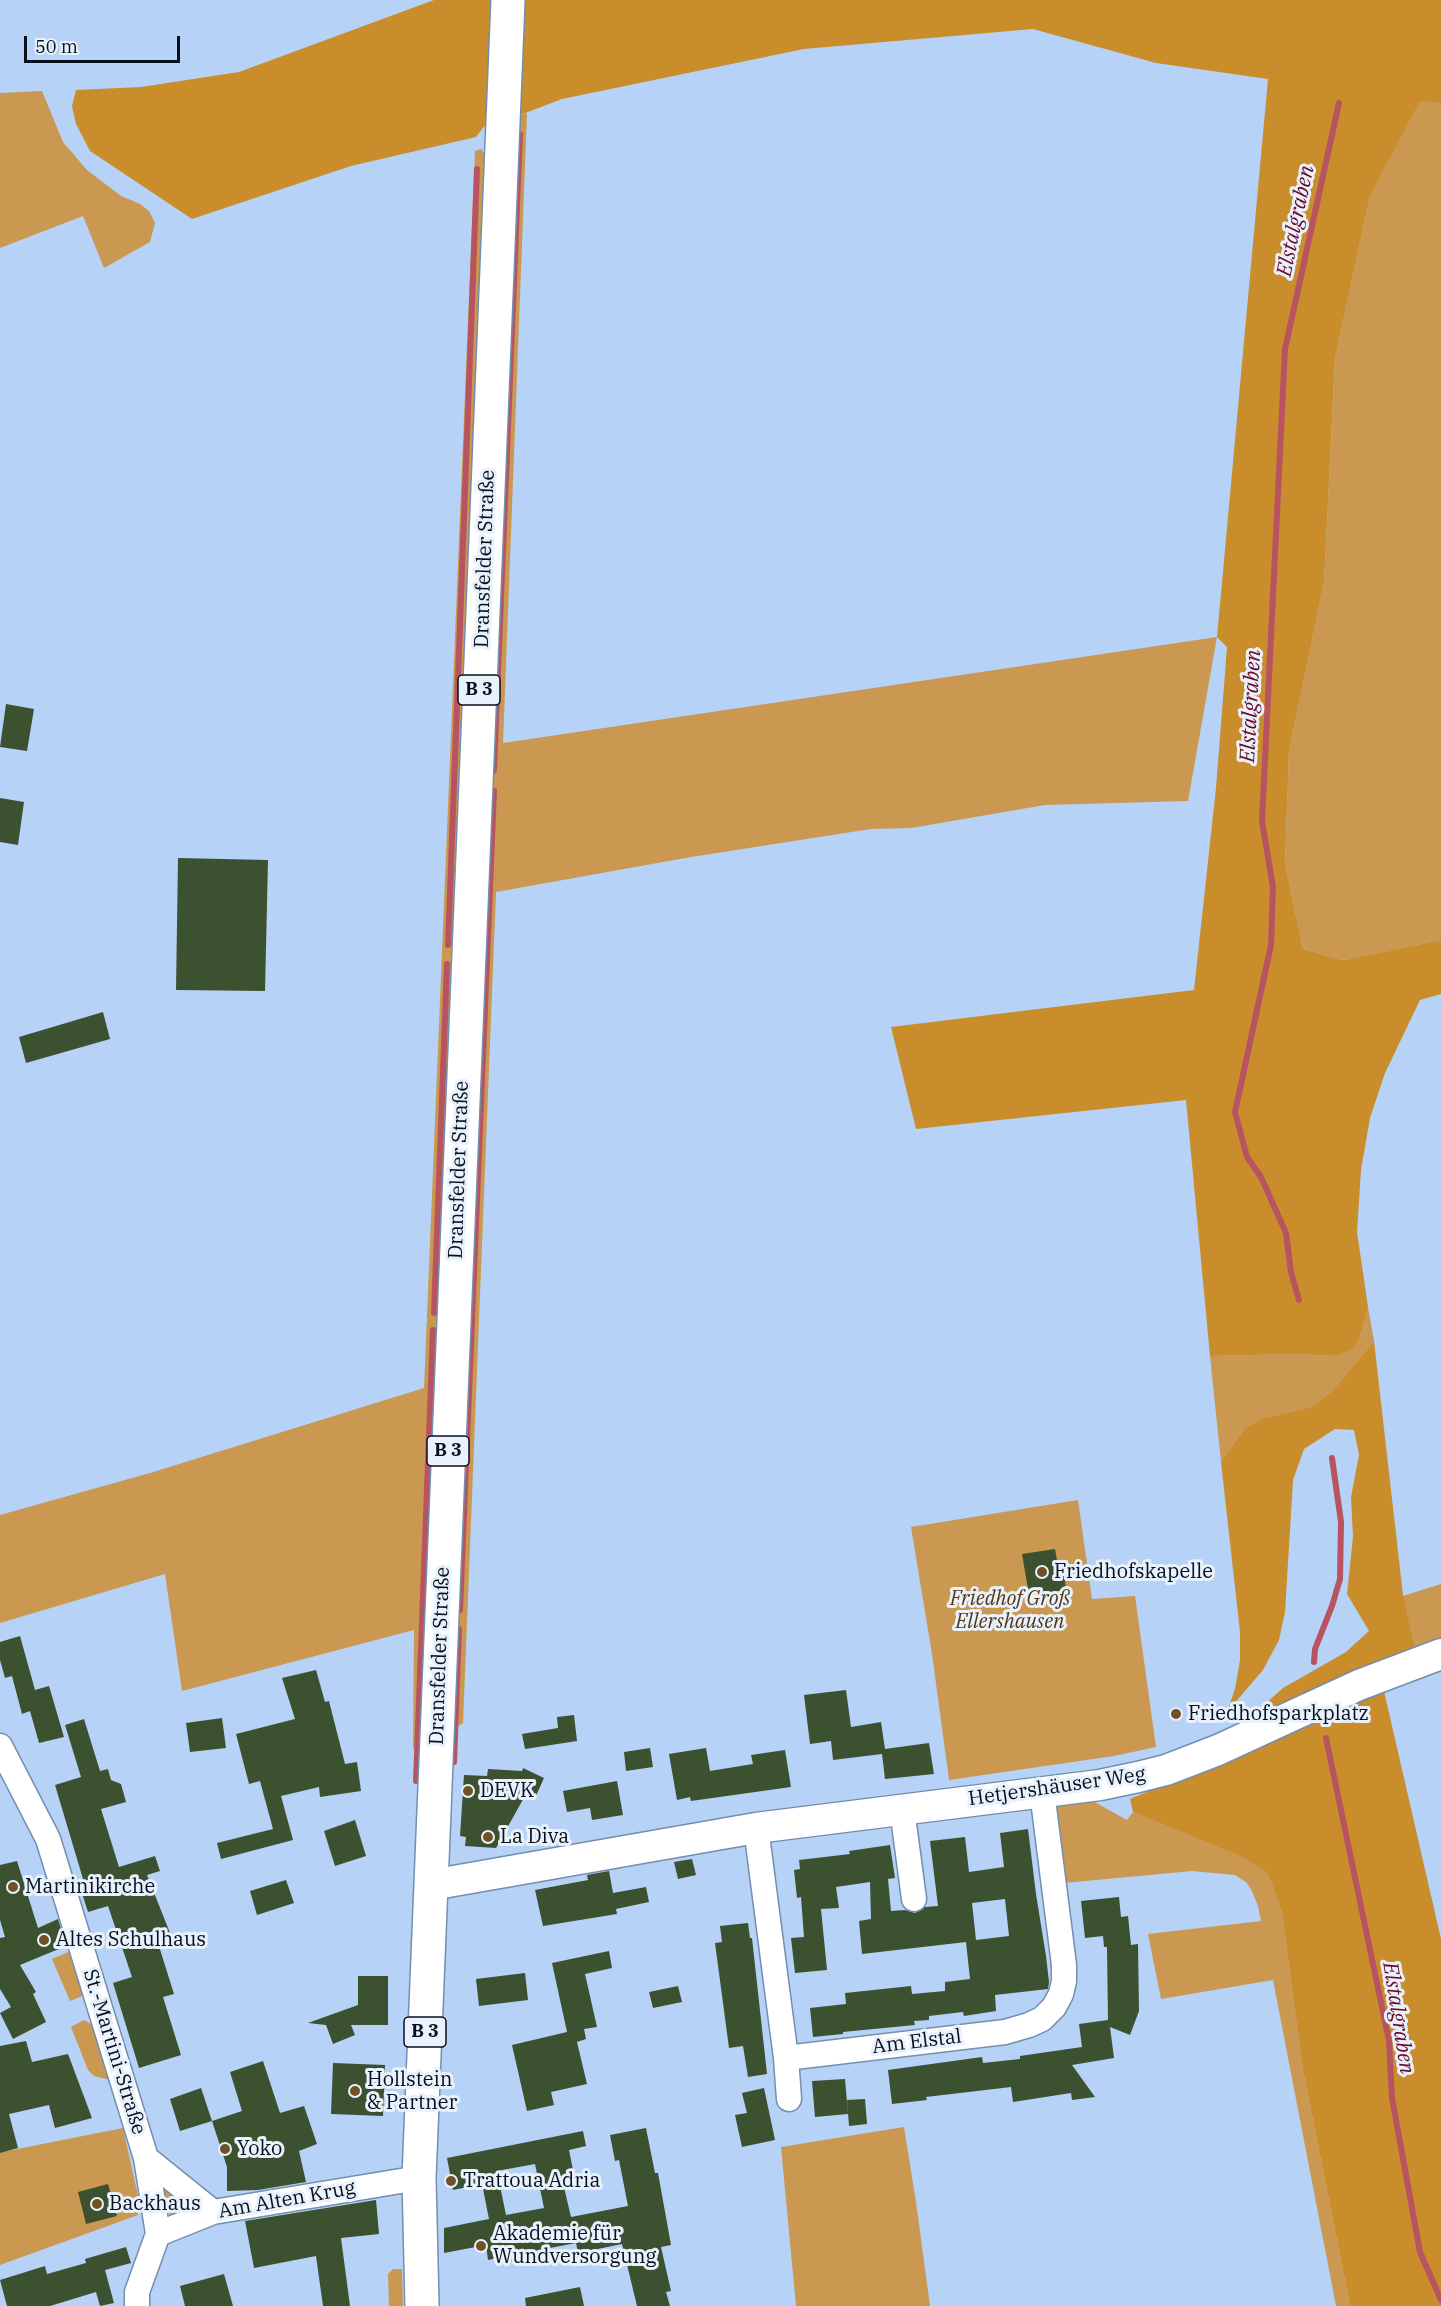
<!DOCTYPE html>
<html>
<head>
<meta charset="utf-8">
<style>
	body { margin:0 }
	#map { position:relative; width:1441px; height:2306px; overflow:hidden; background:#b6d2f6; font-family:"IBM Plex Serif",serif }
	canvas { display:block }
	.scale { position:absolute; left:24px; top:36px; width:156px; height:27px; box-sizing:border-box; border:3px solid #07111d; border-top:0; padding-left:8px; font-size:18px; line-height:21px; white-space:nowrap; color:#07111d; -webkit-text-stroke:4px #e8f1fc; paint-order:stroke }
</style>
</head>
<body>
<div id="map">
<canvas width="1441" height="2306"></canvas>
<div class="scale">50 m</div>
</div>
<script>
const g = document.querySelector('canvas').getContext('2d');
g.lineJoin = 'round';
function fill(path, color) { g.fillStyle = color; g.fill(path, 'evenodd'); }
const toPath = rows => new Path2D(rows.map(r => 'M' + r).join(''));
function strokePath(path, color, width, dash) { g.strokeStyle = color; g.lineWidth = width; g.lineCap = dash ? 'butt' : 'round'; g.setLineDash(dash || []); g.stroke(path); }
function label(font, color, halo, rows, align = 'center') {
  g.font = font + ' "IBM Plex Serif",serif'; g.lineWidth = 6; g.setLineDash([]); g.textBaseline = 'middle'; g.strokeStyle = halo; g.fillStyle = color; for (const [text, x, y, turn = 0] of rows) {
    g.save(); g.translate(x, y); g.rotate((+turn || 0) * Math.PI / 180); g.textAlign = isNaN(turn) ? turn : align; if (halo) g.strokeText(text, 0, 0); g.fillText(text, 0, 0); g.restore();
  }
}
const green = toPath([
	[42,91,63,142,87,170,121,196,140,204,149,211,155,223,150,242,104,268,83,216,0,248,0,93],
	[1420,100,1441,103,1441,940,1343,960,1303,949,1285,863,1289,751,1324,583,1335,359,1370,196],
	[514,106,520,115,527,113,503,743,1217,637,1188,801,1045,805,911,828,871,829,691,857,496,892,463,1723,449,1731],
	[481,149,488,158,424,1744,413,1749,414,1630,182,1691,165,1574,0,1623,0,1515,150,1473,424,1388,475,151],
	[1368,1307,1374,1341,1332,1391,1311,1407,1264,1418,1245,1428,1221,1462,1210,1356,1296,1354,1335,1356,1351,1350,1359,1340],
	[1078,1500,1092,1599,1135,1596,1156,1747,1114,1756,949,1780,932,1654,911,1527],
	[1441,1584,1441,1642,1416,1651,1403,1596],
	[1091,1800,1127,1820,1133,1812,1246,1858,1268,1874,1282,1912,1302,2066,1350,2306,1336,2306,1273,1980,1161,1999,1148,1934,1261,1921,1258,1906,1252,1891,1246,1882,1235,1875,1192,1871,1064,1883,1054,1802],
	[71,1951,85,1995,70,2001,52,1959],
	[84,2020,94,2026,110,2080,94,2076,88,2070,71,2027],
	[904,2127,916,2202,930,2306,796,2306,781,2147],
	[123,2128,138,2196,138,2215,0,2265,0,2144,2,2152],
	[160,2179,189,2208,171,2215,169,2214],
	[393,2269,402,2269,403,2306,389,2306,388,2274]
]);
const forest = toPath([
	[434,0,490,0,493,2,521,0,1441,0,1441,103,1420,101,1370,196,1335,359,1324,583,1289,751,1285,863,1303,949,1343,960,1441,940,1441,994,1420,1000,1385,1073,1370,1118,1361,1170,1357,1232,1368,1307,1359,1340,1352,1350,1335,1356,1296,1354,1210,1356,1186,1100,916,1129,891,1027,1194,990,1216,788,1227,647,1217,637,1268,79,1156,63,1033,29,804,49,562,99,520,115,514,106,489,120,476,137,351,166,192,219,90,151,76,124,72,106,76,90,141,87,239,72],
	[1374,1341,1403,1595,1416,1651,1238,1728,1283,1688,1346,1652,1369,1631,1347,1594,1353,1537,1351,1497,1359,1455,1354,1430,1335,1429,1304,1449,1293,1480,1285,1612,1279,1640,1263,1670,1227,1712,1235,1689,1240,1660,1240,1632,1221,1462,1245,1428,1264,1418,1311,1407,1332,1391],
	[1384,1691,1441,1939,1441,2306,1350,2306,1302,2066,1282,1912,1268,1874,1245,1858,1133,1812,1130,1799]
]);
const stream = toPath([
	[494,770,520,134],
	[448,945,477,169],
	[1299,1300,1291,1272,1286,1233,1261,1177,1247,1157,1235,1112,1271,945,1273,887,1262,821,1285,349,1339,103],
	[434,1313,447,964],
	[460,1610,494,791],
	[1314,1662,1315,1649,1332,1606,1340,1579,1341,1522,1332,1458],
	[1326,1738,1389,2041,1392,2098,1420,2252,1441,2300],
	[454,1762,459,1629],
	[416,1781,433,1330]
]);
const building = toPath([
	[6,704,34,709,27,751,0,747],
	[0,798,24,802,18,845,0,842],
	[178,858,268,860,265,991,176,990],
	[103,1012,110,1039,26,1063,19,1037],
	[1055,1549,1059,1572,1064,1571,1066,1590,1029,1595,1022,1554],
	[20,1636,35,1690,49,1686,64,1737,39,1743,30,1711,22,1714,12,1676,5,1678,0,1660,0,1642],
	[316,1670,325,1702,329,1701,345,1764,357,1762,361,1791,320,1797,319,1787,281,1796,293,1840,221,1859,217,1843,273,1829,260,1781,249,1784,236,1734,295,1719,282,1678],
	[846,1690,851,1727,881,1722,885,1749,929,1743,934,1774,885,1779,882,1754,833,1760,831,1741,810,1744,804,1695],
	[574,1715,577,1741,525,1749,522,1734,558,1728,557,1717],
	[222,1718,226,1748,190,1752,186,1723],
	[84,1719,100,1771,108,1769,111,1780,121,1784,126,1802,101,1809,119,1867,155,1856,160,1871,147,1875,172,1938,158,1943,174,1994,163,1997,181,2055,139,2068,113,1983,132,1977,108,1906,88,1912,78,1881,83,1879,55,1785,81,1777,65,1725],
	[650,1748,653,1767,626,1771,624,1752],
	[706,1748,710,1771,753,1764,751,1755,785,1750,791,1787,691,1801,690,1797,677,1800,669,1754],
	[523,1768,544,1778,535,1798,526,1794,496,1848,465,1846,466,1837,460,1836,464,1775,487,1776,488,1769,522,1771],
	[617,1781,623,1815,592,1820,590,1808,567,1812,563,1791],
	[355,1820,366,1856,335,1866,324,1831],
	[1028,1829,1036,1894,1046,1956,1049,1982,1048,1989,995,1995,996,2011,964,2016,963,2012,929,2016,929,2020,914,2021,915,2025,843,2032,843,2034,813,2037,810,2008,846,2004,845,1993,911,1986,912,1994,945,1991,945,1982,970,1979,966,1942,862,1954,859,1921,871,1919,870,1882,836,1887,839,1908,821,1909,827,1970,795,1973,791,1938,804,1937,801,1897,797,1898,794,1870,800,1869,799,1860,850,1854,849,1851,890,1845,895,1878,888,1879,891,1911,905,1910,915,1913,925,1907,938,1906,930,1841,965,1837,969,1872,1004,1867,1000,1833],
	[1005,1899,1009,1936,976,1940,972,1903],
	[692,1859,696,1875,678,1879,674,1862],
	[17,1861,38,1928,58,1919,66,1946,20,1965,36,1992,33,1994,46,2022,13,2039,0,2013,11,2007,0,1989,0,1938,5,1937,0,1920,0,1865],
	[609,1871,613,1893,646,1887,649,1902,616,1909,617,1914,543,1926,535,1890,588,1880,587,1875],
	[286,1880,294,1903,257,1915,250,1891],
	[1119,1897,1121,1917,1128,1916,1131,1945,1138,1944,1139,2011,1130,2035,1110,2027,1114,2058,1072,2065,1095,2097,1072,2100,1071,2093,1013,2102,1011,2087,926,2097,927,2100,892,2104,888,2070,982,2057,983,2063,1020,2059,1020,2056,1082,2047,1079,2024,1108,2020,1107,1947,1104,1947,1103,1936,1085,1938,1081,1901],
	[748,1923,750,1938,752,1938,767,2074,748,2077,743,2046,729,2048,715,1943,722,1942,720,1926],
	[609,1951,612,1968,585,1974,597,2027,584,2029,586,2039,577,2042,587,2084,551,2092,554,2105,527,2111,512,2045,567,2032,552,1963],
	[525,1973,528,2000,479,2006,476,1979],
	[358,1976,388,1976,388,2025,351,2025,355,2035,333,2044,326,2025,308,2023,358,2005],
	[678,1986,682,2002,653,2008,649,1992],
	[26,2041,32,2062,68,2054,92,2118,55,2128,49,2105,9,2114,18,2148,0,2153,0,2046],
	[263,2061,280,2113,304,2106,317,2144,299,2151,306,2182,258,2190,227,2191,227,2167,212,2121,242,2111,230,2072],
	[333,2063,385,2065,383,2116,331,2114],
	[845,2079,848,2114,815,2117,812,2081],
	[201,2088,212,2121,180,2131,170,2099],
	[764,2088,775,2140,742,2147,735,2115,747,2113,742,2093],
	[865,2099,867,2124,849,2126,847,2100],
	[646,2128,655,2173,658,2173,671,2245,661,2247,671,2291,666,2292,670,2306,637,2306,622,2244,578,2253,576,2243,534,2251,535,2257,503,2263,502,2257,488,2260,486,2245,444,2253,444,2228,489,2219,482,2184,453,2190,447,2158,583,2131,586,2146,569,2150,575,2180,563,2183,571,2217,628,2206,619,2160,615,2161,610,2135],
	[535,2164,544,2208,506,2215,497,2171],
	[108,2184,117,2216,86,2224,78,2192],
	[376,2200,379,2234,341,2238,350,2306,323,2306,316,2256,254,2268,245,2221],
	[126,2247,131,2263,105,2270,114,2303,100,2306,96,2292,50,2306,7,2306,0,2280,45,2266,47,2274,86,2263,85,2259],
	[224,2274,233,2306,185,2306,180,2286],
	[580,2287,584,2306,526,2306,525,2298]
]);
const minor = toPath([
	[0,1746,48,1839,146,2158,158,2234,137,2292,137,2306],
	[902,1809,914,1899],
	[756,1828,786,2058,1005,2032,1029,2025,1042,2019,1054,2007,1061,1994,1064,1981,1064,1965,1042,1792],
	[786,2058,789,2099],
	[146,2158,213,2212],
	[158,2234,213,2212,419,2178]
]);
const tertiary = toPath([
	[431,1885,756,1828,1100,1785,1138,1777,1166,1770,1218,1750,1359,1685,1441,1654]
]);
const primary = toPath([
	[422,2306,419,2178,508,0]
]);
const markers = [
	[1042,1572,6,"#6f5125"],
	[1176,1714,6,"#6f5125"],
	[468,1791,6,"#6f5125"],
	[488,1837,6,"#6f5125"],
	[13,1887,6,"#6f5125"],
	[44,1940,6,"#6f5125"],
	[355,2091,6,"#6f5125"],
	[225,2149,6,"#6f5125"],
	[451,2181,6,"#6f5125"],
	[97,2204,6,"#6f5125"],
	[481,2246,6,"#6f5125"]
];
const shields = [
	[479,690,42],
	[448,1451,42],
	[425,2032,42]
];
const shieldNames = [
	["B 3",479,690],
	["B 3",448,1451],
	["B 3",425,2032]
];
const streetNames = [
	["Dransfelder Straße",485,559,-88],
	["Dransfelder Straße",459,1170,-88],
	["Dransfelder Straße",440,1656,-88],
	["Hetjershäuser Weg",1057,1787,-8],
	["Am Elstal",917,2042,-7],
	["St.-Martini-Straße",114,2052,73],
	["Am Alten Krug",287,2200,-10]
];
const poiNames = [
	["Friedhofskapelle",1054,1572],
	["Friedhofsparkplatz",1188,1714],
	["DEVK",480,1791],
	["La Diva",500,1837],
	["Martinikirche",25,1887],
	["Altes Schulhaus",56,1940],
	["Hollstein",367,2080],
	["& Partner",367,2103],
	["Yoko",237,2149],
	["Trattoua Adria",463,2181],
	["Backhaus",109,2204],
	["Akademie für",493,2234],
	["Wundversorgung",493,2257]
];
const parkNames = [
	["Friedhof Groß",1010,1599],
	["Ellershausen",1010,1622]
];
const waterNames = [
	["Elstalgraben",1296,221,-78],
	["Elstalgraben",1251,706,-87],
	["Elstalgraben",1398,2018,81]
];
fill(green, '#ca9851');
fill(forest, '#c98d2b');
strokePath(stream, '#b85460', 6);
fill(building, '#3c5130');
strokePath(minor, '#738eb0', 27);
strokePath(tertiary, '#738eb0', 33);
strokePath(primary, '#738eb0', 36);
strokePath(minor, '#fff', 24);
strokePath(tertiary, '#fff', 30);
strokePath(primary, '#fff', 33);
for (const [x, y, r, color] of markers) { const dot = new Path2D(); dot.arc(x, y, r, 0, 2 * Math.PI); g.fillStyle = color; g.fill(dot); strokePath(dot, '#e8f1fc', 2); }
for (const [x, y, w] of shields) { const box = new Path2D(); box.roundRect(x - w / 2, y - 15, w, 30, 4.5); g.fillStyle = '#e8f1fc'; g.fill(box); strokePath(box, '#07111d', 1.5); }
label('bold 18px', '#07111d', null, shieldNames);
label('20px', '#07111d', '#e8f1fc', streetNames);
label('20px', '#07111d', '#e8f1fc', poiNames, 'left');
label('italic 20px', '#513811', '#e8f1fc', parkNames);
label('italic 21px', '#6a0722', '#e8f1fc', waterNames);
</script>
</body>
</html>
